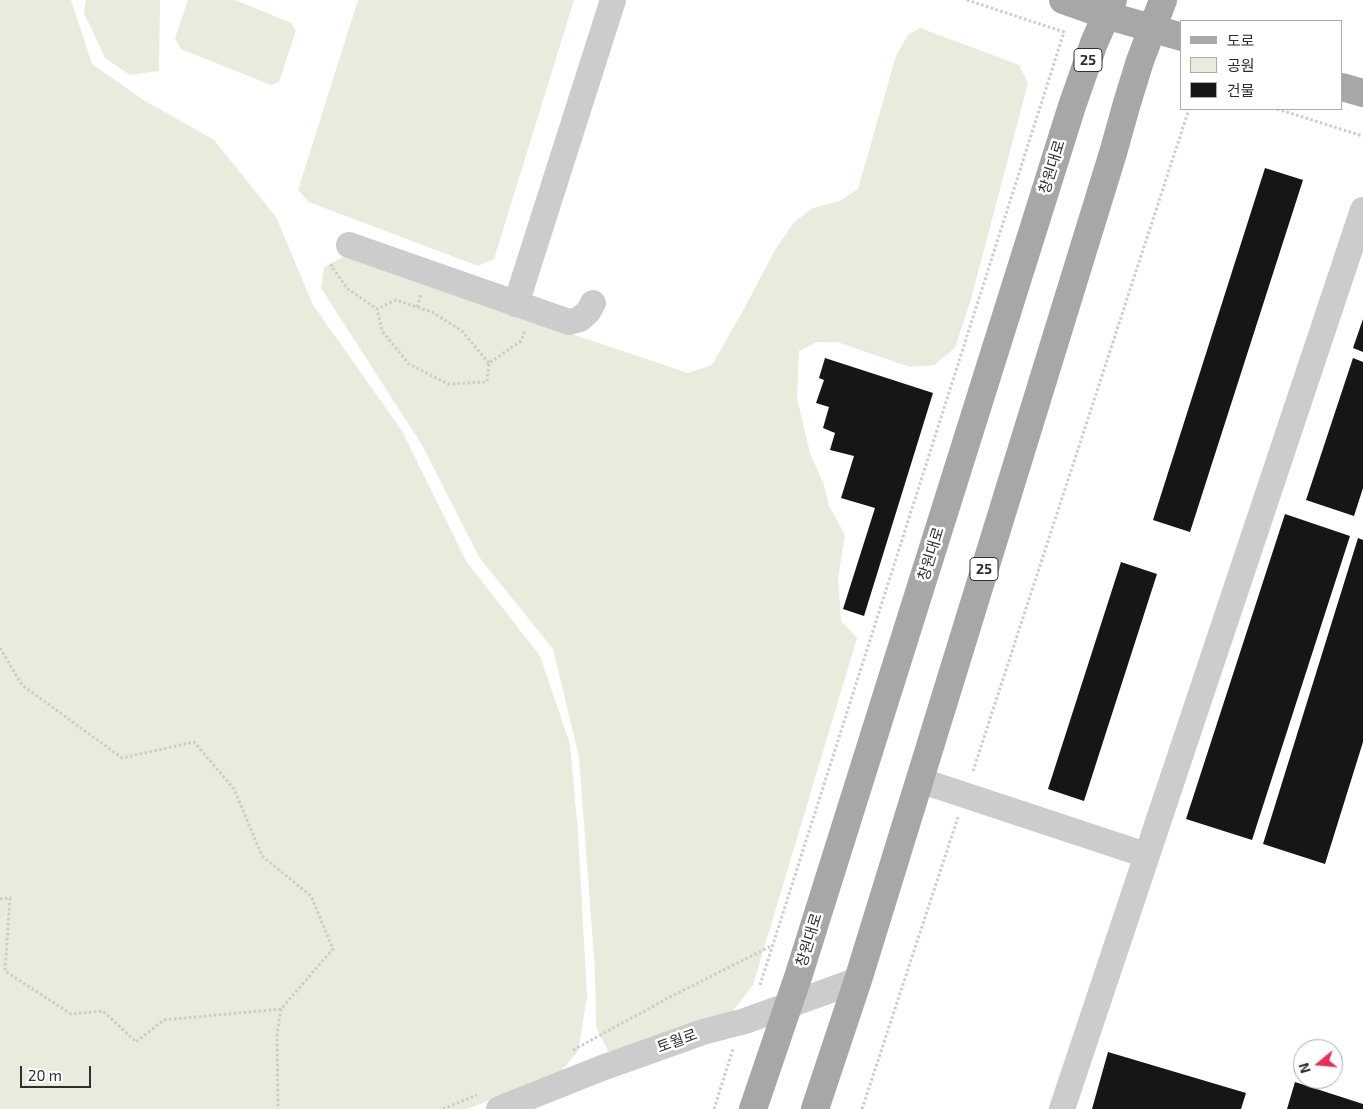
<!DOCTYPE html>
<html>
<head>
<meta charset="utf-8">
<style>
	body { margin:0 }
	#map { position:relative; width:1363px; height:1109px; overflow:hidden; background:#fff; font-family:"Exo 2","Noto Sans KR",sans-serif }
	canvas { display:block }
	.legend { position:absolute; left:1180px; top:20px; width:162px; height:90px; box-sizing:border-box; background:#fff; border:1px solid #acacac; margin:0; padding:6px 9px; list-style:none; font-size:15px; color:#2f2f2f }
	.legend li { display:flex; align-items:center; gap:10px; height:25px }
	.legend b { width:25px; border:1px solid #acacac }
	.north { position:absolute; left:1293px; top:1039px; width:50px; height:50px; box-sizing:border-box; background:#fff; border:1px solid #acacac; border-radius:50%; rotate:253deg; font-size:14px; font-weight:700; line-height:20px; text-align:center; color:#2f2f2f }
	.north::after { content:''; display:block; margin:auto; width:18px; height:22px; background:#e73055; clip-path:polygon(50% 0,100% 100%,50% 72%,0 100%) }
	.scale { position:absolute; left:20px; top:1066px; width:71px; height:22px; box-sizing:border-box; border:2px solid #2f2f2f; border-top:0; padding-left:6px; font-size:15px; line-height:18px; white-space:nowrap; color:#2f2f2f; -webkit-text-stroke:4px #fff; paint-order:stroke }
</style>
</head>
<body>
<div id="map">
<canvas width="1363" height="1109"></canvas>
<ul class="legend">
<li><b style="height:6px;background:#a7a7a7"></b>도로</li>
<li><b style="height:14px;background:#e7ecdd"></b>공원</li>
<li><b style="height:14px;background:#161616"></b>건물</li>
</ul>
<div class="north">N</div>
<div class="scale">20 m</div>
</div>
<script>
const g = document.querySelector('canvas').getContext('2d');
g.lineJoin = 'round';
function fill(path, color) { g.fillStyle = color; g.fill(path, 'evenodd'); }
const toPath = rows => new Path2D(rows.map(r => 'M' + r).join(''));
function strokePath(path, color, width, dash) { g.strokeStyle = color; g.lineWidth = width; g.lineCap = dash ? 'butt' : 'round'; g.setLineDash(dash || []); g.stroke(path); }
function label(font, color, halo, rows, align = 'center') {
  g.font = font + ' "Exo 2","Noto Sans KR",sans-serif'; g.lineWidth = 5; g.setLineDash([]); g.textBaseline = 'middle'; g.strokeStyle = halo; g.fillStyle = color; for (const [text, x, y, turn = 0] of rows) {
    g.save(); g.translate(x, y); g.rotate((+turn || 0) * Math.PI / 180); g.textAlign = isNaN(turn) ? turn : align; if (halo) g.strokeText(text, 0, 0); g.fillText(text, 0, 0); g.restore();
  }
}
const green = toPath([
	[0,0,71,0,92,64,145,101,214,140,276,217,313,305,402,431,466,561,540,656,570,744,578,833,587,997,578,1051,558,1075,467,1109,0,1109],
	[86,0,160,0,159,71,130,75,105,58,84,13],
	[188,0,235,0,291,23,296,30,279,82,271,85,181,49,175,38],
	[358,0,574,0,494,259,478,266,309,202,298,190],
	[920,28,1019,65,1028,83,971,299,955,348,934,365,910,367,837,342,817,342,799,351,797,398,810,453,824,485,829,506,845,535,838,579,841,621,857,638,753,985,732,1012,636,1054,608,1051,596,1027,595,971,579,757,553,649,479,557,422,445,321,288,324,267,347,255,548,326,688,373,712,365,746,305,775,250,794,222,813,208,840,201,858,189,896,56,908,35]
]);
const building = toPath([
	[1265,168,1303,180,1190,532,1153,520],
	[1363,319,1363,352,1353,348],
	[825,358,933,393,864,616,843,609,875,508,841,498,854,456,830,450,835,433,823,428,829,407,816,403,824,380,819,378],
	[1353,358,1363,362,1363,488,1354,516,1306,500],
	[1285,514,1350,536,1252,840,1186,819],
	[1358,538,1363,540,1363,742,1325,864,1263,844],
	[1121,562,1157,574,1084,801,1048,789],
	[1108,1052,1246,1093,1241,1109,1092,1109],
	[1295,1082,1363,1104,1363,1109,1287,1109]
]);
const path = toPath([
	[1277,109,1363,136],
	[332,264,331,266,348,289,377,309],
	[417,307,421,295],
	[489,363,462,331,432,312,396,300,377,309,382,331,409,364,448,384,487,382,489,363,521,341,525,331],
	[0,648,22,685,122,758,194,742,234,789,262,856,311,896,333,949,281,1009,277,1034,278,1109],
	[973,771,1189,109],
	[0,899,10,898,5,971,71,1014,103,1011,136,1042,164,1020,281,1009],
	[760,985,1064,32,967,0],
	[573,1050,670,997,773,945],
	[443,1109,477,1095],
	[714,1109,733,1049],
	[862,1109,958,817]
]);
const minor = toPath([
	[349,245,569,322,580,319,588,312,593,303],
	[516,304,613,0],
	[919,780,1146,855],
	[499,1109,602,1068,703,1032,745,1021,858,980],
	[1062,1109,1363,210]
]);
const major = toPath([
	[1063,0,1106,15,1182,37],
	[1342,87,1363,93],
	[753,1109,799,974,1072,106,1094,43,1113,0],
	[815,1109,858,980,1113,153,1127,103,1140,61,1163,0]
]);
const shields = [
	[1088,60,28],
	[984,569,28]
];
const shieldNames = [
	["25",1088,60],
	["25",984,569]
];
const streetNames = [
	["창원대로",1052,167,-73],
	["창원대로",931,554,-73],
	["창원대로",809,940,-73],
	["토월로",677,1041,-20]
];
fill(green, '#e7ecdd');
fill(building, '#161616');
strokePath(path, '#ccc', 3, [2.5, 2.5]);
strokePath(minor, '#ccc', 26);
strokePath(major, '#a7a7a7', 28);
for (const [x, y, w] of shields) { const box = new Path2D(); box.roundRect(x - w / 2, y - 11.5, w, 23, 4); g.fillStyle = '#fff'; g.fill(box); strokePath(box, '#2f2f2f', 1); }
label('bold 14px', '#2f2f2f', null, shieldNames);
label('15px', '#2f2f2f', '#fff', streetNames);
</script>
</body>
</html>
